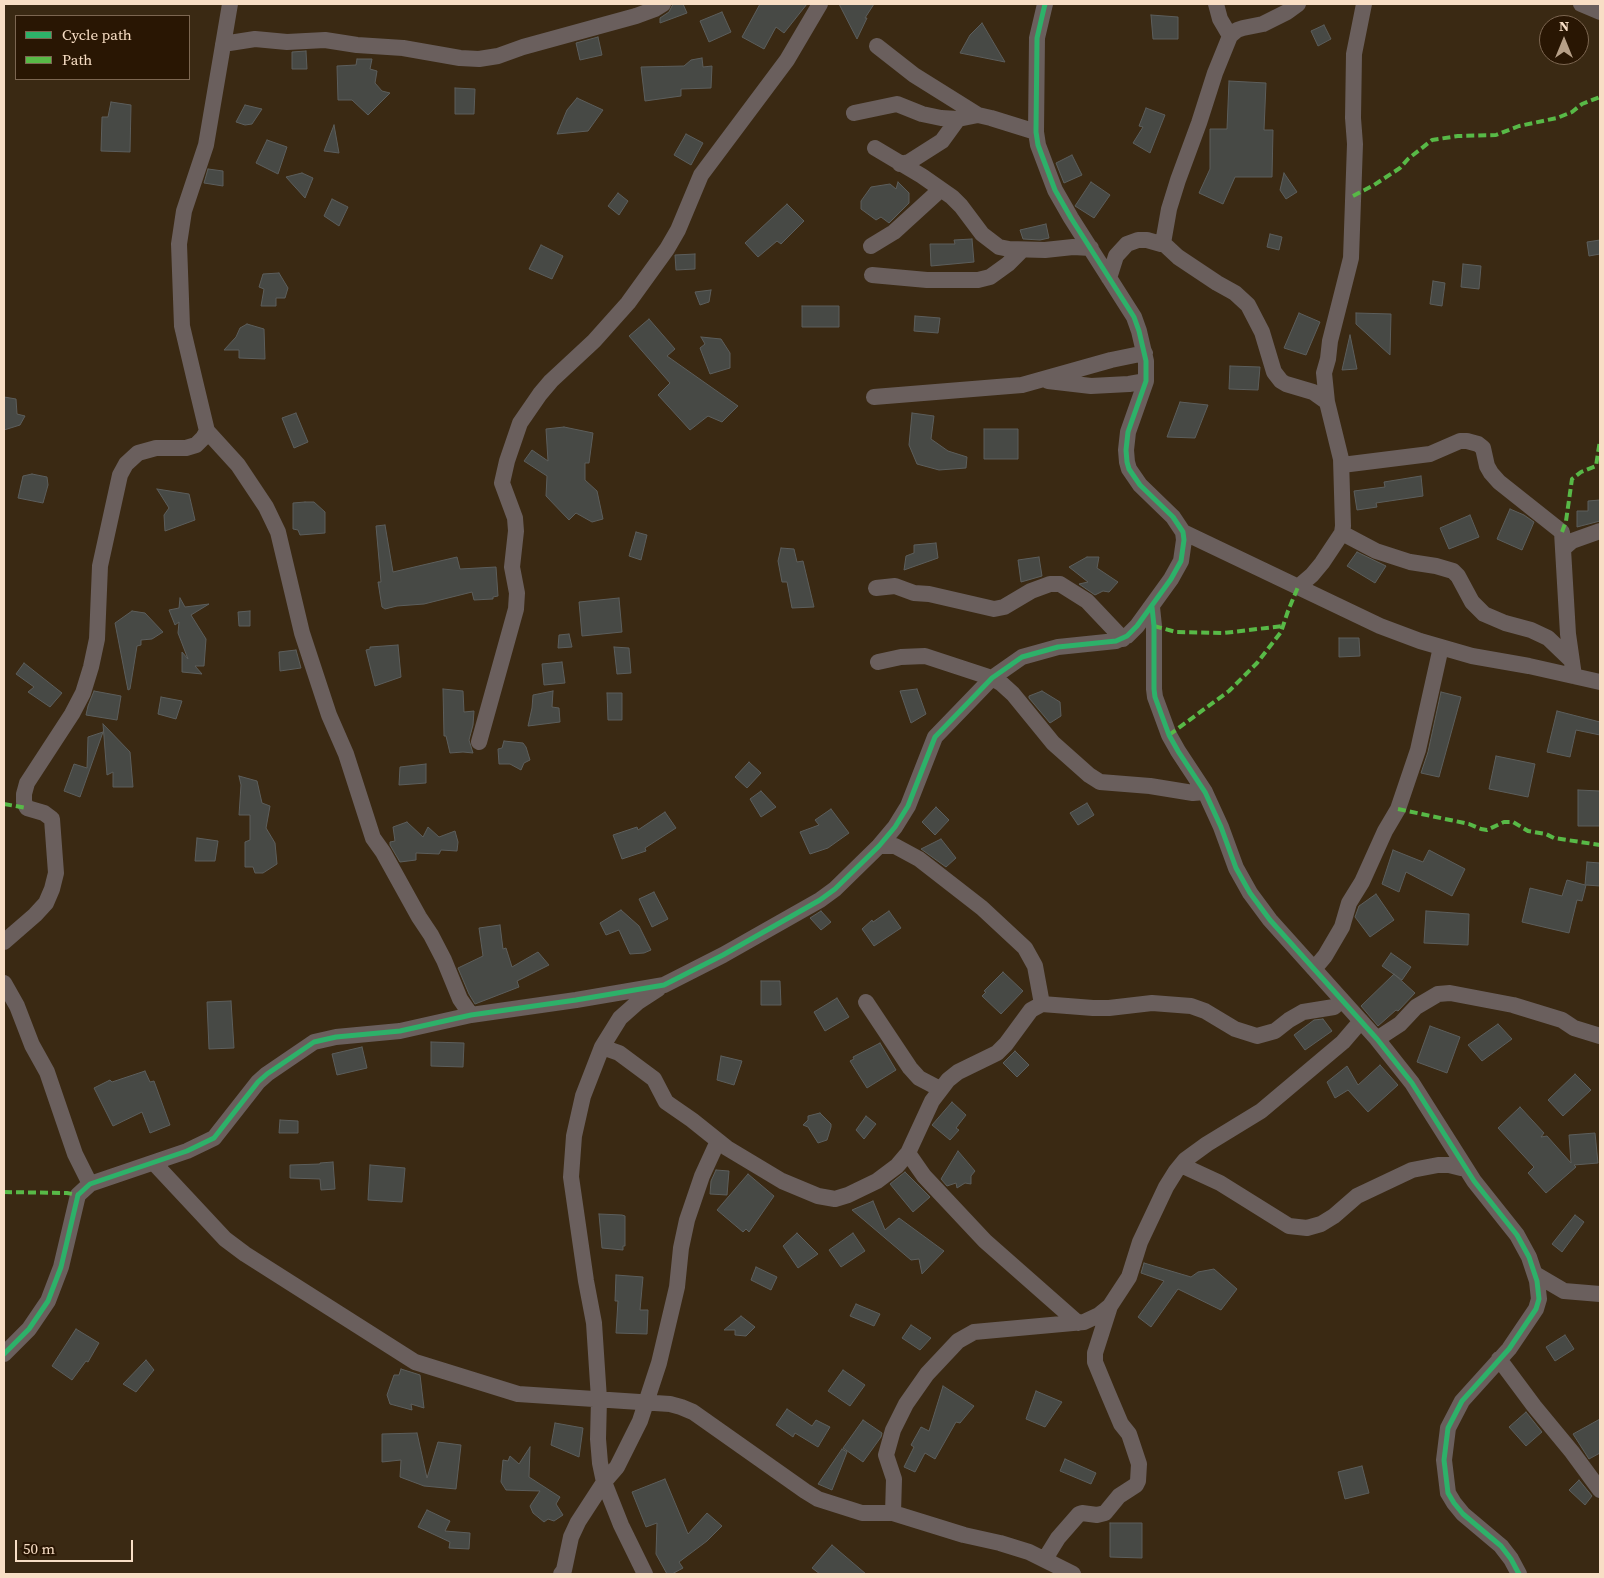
<!DOCTYPE html>
<html>
<head>
<meta charset="utf-8">
<style>
	body { margin:0 }
	#map { position:relative; width:1604px; height:1578px; overflow:hidden; background:#3a2913; font-family:"Source Serif 4",serif }
	canvas { display:block }
	.frame { position:absolute; inset:0; border:5px solid #f8dec5; pointer-events:none }
	.legend { position:absolute; left:15px; top:15px; width:175px; height:65px; box-sizing:border-box; background:#291603; border:1px solid #7c6651; margin:0; padding:6px 9px; list-style:none; font-size:15px; color:#f8dec5 }
	.legend li { display:flex; align-items:center; gap:10px; height:25px }
	.legend b { width:25px; border:1px solid #7c6651 }
	.north { position:absolute; left:1539px; top:15px; width:50px; height:50px; box-sizing:border-box; background:#291603; border:1px solid #7c6651; border-radius:50%; rotate:0deg; font-size:14px; font-weight:700; line-height:20px; text-align:center; color:#f8dec5 }
	.north::after { content:''; display:block; margin:auto; width:18px; height:22px; background:#b69f87; clip-path:polygon(50% 0,100% 100%,50% 72%,0 100%) }
	.scale { position:absolute; left:15px; top:1540px; width:118px; height:22px; box-sizing:border-box; border:2px solid #f8dec5; border-top:0; padding-left:6px; font-size:15px; line-height:18px; white-space:nowrap; color:#f8dec5; -webkit-text-stroke:4px #291603; paint-order:stroke }
</style>
</head>
<body>
<div id="map">
<canvas width="1604" height="1578"></canvas>
<div class="frame"></div>
<ul class="legend">
<li><b style="height:6px;background:#2db169"></b>Cycle path</li>
<li><b style="height:6px;background:#58b947"></b>Path</li>
</ul>
<div class="north">N</div>
<div class="scale">50 m</div>
</div>
<script>
const g = document.querySelector('canvas').getContext('2d');
g.lineJoin = 'round';
function fill(path, color) { g.fillStyle = color; g.fill(path, 'evenodd'); }
const toPath = rows => new Path2D(rows.map(r => 'M' + r).join(''));
function strokePath(path, color, width, dash) { g.strokeStyle = color; g.lineWidth = width; g.lineCap = dash ? 'butt' : 'round'; g.setLineDash(dash || []); g.stroke(path); }
const building = toPath([
	[673,4,683,4,687,13,660,23,660,18,669,12,673,4],
	[760,4,807,4,784,33,776,27,764,49,742,37,760,4],
	[839,4,874,4,865,18,867,18,857,39,839,4],
	[722,12,731,32,709,42,700,21,722,12],
	[1151,15,1178,17,1178,39,1153,39,1151,15],
	[982,23,1005,62,960,53,970,35,982,23],
	[1324,25,1331,39,1318,46,1311,31,1324,25],
	[598,37,602,55,580,60,576,43,598,37],
	[306,51,307,69,292,69,292,52,306,51],
	[702,58,703,67,712,66,711,88,681,89,681,96,645,101,641,67,684,66,691,60,702,58],
	[357,59,372,59,370,69,377,71,375,83,382,91,390,93,368,115,352,100,338,100,337,66,356,65,357,59],
	[1229,81,1266,83,1264,130,1273,130,1272,177,1235,177,1223,204,1199,193,1210,169,1210,129,1227,129,1229,81],
	[455,88,475,89,474,114,455,114,455,88],
	[577,98,603,110,588,131,557,134,567,110,577,98],
	[111,102,131,105,130,152,101,151,102,117,108,117,111,102],
	[245,105,262,109,252,124,245,125,236,122,245,105],
	[1146,108,1165,115,1150,153,1133,143,1143,127,1139,126,1146,108],
	[334,125,339,153,324,151,334,125],
	[686,134,703,143,691,165,674,155,686,134],
	[267,140,287,147,278,174,256,163,267,140],
	[1072,155,1082,175,1064,183,1056,163,1072,155],
	[208,169,223,171,223,186,204,183,208,169],
	[302,173,313,178,305,198,286,177,302,173],
	[1284,173,1297,192,1286,199,1280,190,1284,173],
	[898,182,909,193,909,203,889,223,881,217,876,220,861,209,861,201,871,187,890,184,896,189,898,182],
	[1091,182,1110,195,1094,218,1075,206,1091,182],
	[618,193,628,201,619,215,608,206,618,193],
	[332,199,348,207,339,226,324,216,332,199],
	[787,204,804,221,781,244,777,241,758,257,745,243,787,204],
	[1046,224,1049,238,1040,240,1023,239,1020,230,1046,224],
	[1270,234,1282,237,1279,250,1267,247,1270,234],
	[972,239,974,262,931,266,930,244,955,244,954,240,972,239],
	[1600,240,1600,254,1589,256,1587,242,1600,240],
	[541,245,563,256,552,279,529,269,541,245],
	[695,254,695,269,676,270,675,255,695,254],
	[1463,264,1481,266,1479,289,1461,287,1463,264],
	[279,273,288,288,285,298,276,298,276,306,261,306,264,289,259,287,263,274,279,273],
	[1433,281,1445,283,1442,306,1430,304,1433,281],
	[711,290,709,302,700,305,695,292,711,290],
	[802,306,839,306,839,327,802,327,802,306],
	[1299,313,1320,322,1306,355,1284,348,1299,313],
	[1356,313,1391,314,1390,355,1356,324,1356,313],
	[915,316,940,318,938,333,914,331,915,316],
	[649,319,675,349,667,356,738,406,722,422,708,416,690,430,658,395,670,383,629,336,649,319],
	[247,324,264,329,265,359,239,358,239,350,224,350,236,337,240,328,247,324],
	[1350,335,1357,369,1342,370,1350,335],
	[701,337,721,339,730,353,730,368,710,374,700,348,705,344,701,337],
	[1230,366,1260,367,1258,390,1229,389,1230,366],
	[4,397,16,399,17,414,25,416,20,425,4,430,4,397],
	[1180,402,1208,405,1195,438,1167,437,1180,402],
	[296,413,308,442,294,448,282,418,296,413],
	[912,413,934,416,931,439,948,451,967,457,966,468,939,470,917,464,909,445,912,413],
	[564,427,593,433,589,463,585,463,585,480,597,491,603,519,592,522,576,513,569,520,546,496,547,476,524,461,532,450,548,461,546,429,564,427],
	[984,429,1018,429,1018,459,984,459,984,429],
	[32,474,47,477,48,485,43,503,18,498,23,476,32,474],
	[1421,476,1423,496,1376,503,1377,507,1357,510,1354,491,1385,487,1384,482,1421,476],
	[157,489,189,494,195,520,165,531,164,515,169,508,157,489],
	[1600,500,1600,521,1577,527,1577,511,1588,511,1588,501,1600,500],
	[305,502,314,502,325,512,325,533,300,535,298,530,293,529,293,503,305,502],
	[1510,509,1524,515,1534,522,1522,550,1497,539,1510,509],
	[1470,515,1479,537,1449,549,1440,528,1470,515],
	[385,525,393,572,457,557,460,569,496,567,498,596,493,597,493,599,474,600,472,592,424,604,397,606,385,609,382,607,378,582,381,582,376,526,385,525],
	[636,532,647,535,641,560,629,556,636,532],
	[936,543,938,558,904,570,906,556,914,553,914,545,936,543],
	[781,548,794,549,797,562,803,561,814,607,792,608,787,582,782,582,778,561,781,548],
	[1357,552,1386,566,1375,583,1347,566,1357,552],
	[1039,557,1042,576,1021,582,1018,560,1039,557],
	[1087,557,1099,557,1097,568,1118,582,1109,592,1103,591,1095,595,1079,584,1088,582,1069,567,1087,557],
	[180,598,185,607,209,604,191,615,206,639,204,666,195,666,202,674,182,672,182,652,188,659,178,633,179,622,175,625,169,610,179,608,180,598],
	[619,598,622,632,582,636,579,602,619,598],
	[132,611,145,613,163,632,152,639,141,640,141,645,137,646,130,689,128,690,115,623,132,611],
	[250,611,250,626,239,626,238,612,250,611],
	[569,634,572,647,558,648,559,635,569,634],
	[1339,638,1359,638,1360,656,1339,657,1339,638],
	[398,645,401,677,375,686,366,650,370,649,370,647,398,645],
	[614,647,629,648,631,673,617,674,614,647],
	[296,650,301,668,280,671,279,652,296,650],
	[562,662,565,683,544,685,542,664,562,662],
	[24,663,62,693,50,707,28,692,34,687,16,674,24,663],
	[443,689,463,691,464,712,474,711,473,725,469,740,473,753,463,752,450,753,446,736,444,736,443,689],
	[917,689,926,714,911,723,900,691,917,689],
	[94,691,121,696,117,720,86,715,88,706,94,691],
	[553,691,552,707,559,708,560,722,528,726,532,708,533,695,553,691],
	[1042,691,1060,702,1061,716,1050,723,1029,698,1029,696,1042,691],
	[1441,692,1461,697,1439,777,1421,773,1428,752,1441,692],
	[607,693,622,693,622,720,608,720,607,693],
	[161,697,182,701,176,719,158,714,161,697],
	[1557,711,1600,722,1600,735,1576,730,1570,757,1547,752,1557,711],
	[103,724,130,752,133,787,113,787,113,772,107,775,103,724],
	[103,732,80,797,64,791,74,764,87,768,88,737,103,732],
	[504,741,523,743,526,747,530,760,524,763,521,770,510,764,499,764,498,749,502,748,504,741],
	[1496,756,1535,764,1528,797,1489,789,1496,756],
	[749,762,761,773,747,788,735,777,749,762],
	[426,764,426,783,399,785,400,767,426,764],
	[239,776,257,781,262,803,270,806,266,828,275,843,277,864,263,873,255,873,253,867,245,867,245,842,250,840,250,815,239,815,241,785,239,776],
	[1578,790,1600,791,1600,826,1578,826,1578,790],
	[761,791,776,807,761,817,750,799,761,791],
	[1087,803,1094,815,1078,825,1070,813,1087,803],
	[936,807,949,820,935,835,922,822,936,807],
	[831,809,849,833,828,848,810,854,800,832,819,825,815,820,831,809],
	[665,812,676,828,645,848,646,851,622,859,613,835,637,827,638,830,665,812],
	[407,822,423,837,428,827,439,837,455,831,458,842,457,851,441,850,439,854,416,853,416,860,400,862,390,845,390,842,395,841,393,827,407,822],
	[197,838,218,841,215,861,195,861,197,838],
	[941,839,956,858,946,867,921,849,941,839],
	[1393,850,1423,862,1429,850,1465,869,1452,896,1406,872,1399,892,1382,884,1393,850],
	[1587,862,1600,863,1600,886,1586,885,1582,901,1577,900,1569,933,1522,922,1530,888,1562,896,1567,880,1585,885,1587,862],
	[654,892,668,919,652,927,639,899,654,892],
	[1376,894,1394,920,1370,937,1355,917,1359,906,1376,894],
	[621,910,639,926,651,950,644,953,630,954,619,930,606,935,600,923,621,910],
	[821,911,831,922,821,930,810,918,821,911],
	[889,911,901,928,874,946,862,929,872,920,873,922,889,911],
	[1426,911,1469,914,1468,945,1424,943,1426,911],
	[500,925,503,949,506,948,512,967,538,952,549,965,517,981,519,987,475,1004,469,994,458,968,483,956,479,928,500,925],
	[1391,953,1411,967,1402,980,1382,966,1391,953],
	[1003,972,1023,991,1001,1014,982,996,986,992,984,991,1003,972],
	[1394,974,1415,993,1398,1011,1396,1010,1378,1026,1361,1006,1394,974],
	[761,981,780,981,781,1005,761,1005,761,981],
	[837,998,849,1017,825,1031,814,1012,837,998],
	[231,1001,234,1048,209,1049,207,1002,231,1001],
	[1323,1019,1332,1031,1305,1050,1294,1035,1314,1020,1323,1019],
	[1498,1024,1512,1039,1482,1061,1468,1045,1498,1024],
	[1430,1026,1460,1037,1447,1073,1417,1062,1430,1026],
	[431,1042,464,1043,463,1067,431,1066,431,1042],
	[880,1043,896,1070,867,1088,850,1061,854,1059,853,1057,880,1043],
	[362,1047,367,1068,337,1075,332,1054,362,1047],
	[1015,1051,1029,1065,1017,1077,1003,1063,1015,1051],
	[721,1056,742,1061,734,1085,717,1080,721,1056],
	[1380,1065,1398,1085,1368,1112,1348,1090,1335,1098,1327,1082,1347,1066,1358,1085,1380,1065],
	[145,1071,150,1082,154,1081,170,1125,150,1133,142,1112,113,1126,94,1088,110,1080,112,1082,145,1071],
	[1575,1074,1591,1090,1563,1116,1548,1100,1575,1074],
	[952,1102,966,1115,956,1128,959,1130,950,1140,932,1125,952,1102],
	[1520,1107,1544,1133,1541,1137,1547,1136,1571,1163,1569,1135,1595,1133,1598,1163,1574,1165,1576,1167,1546,1193,1528,1173,1534,1167,1498,1128,1520,1107],
	[820,1113,831,1124,831,1127,827,1140,818,1143,808,1127,803,1125,808,1120,808,1116,820,1113],
	[866,1116,876,1124,864,1139,856,1130,866,1116],
	[280,1120,298,1121,298,1133,279,1133,280,1120],
	[958,1151,975,1171,971,1176,971,1184,965,1183,957,1188,956,1183,947,1186,941,1179,958,1151],
	[333,1162,335,1189,321,1190,320,1179,290,1178,290,1165,320,1164,320,1163,333,1162],
	[370,1165,405,1168,402,1202,368,1200,370,1165],
	[716,1170,729,1171,727,1195,710,1194,711,1181,716,1170],
	[905,1172,930,1197,913,1212,890,1184,905,1172],
	[748,1174,774,1196,749,1232,746,1229,743,1232,717,1210,748,1174],
	[873,1201,885,1230,899,1218,944,1251,922,1274,919,1259,911,1260,852,1210,873,1201],
	[599,1214,622,1215,625,1216,625,1246,623,1246,623,1250,602,1248,599,1214],
	[1575,1215,1584,1222,1562,1252,1552,1244,1575,1215],
	[797,1233,818,1254,798,1268,783,1246,797,1233],
	[853,1233,865,1251,841,1267,829,1250,853,1233],
	[1144,1263,1191,1277,1198,1272,1214,1269,1237,1289,1221,1310,1178,1289,1151,1327,1138,1317,1164,1281,1141,1273,1144,1263],
	[756,1267,777,1277,771,1290,751,1280,756,1267],
	[616,1275,643,1277,640,1310,648,1310,647,1334,616,1333,618,1301,615,1301,616,1275],
	[856,1304,880,1314,874,1326,850,1316,856,1304],
	[741,1316,755,1327,746,1336,735,1335,735,1330,724,1330,741,1316],
	[911,1325,931,1338,920,1350,902,1338,911,1325],
	[76,1329,99,1343,88,1362,86,1361,72,1380,52,1366,76,1329],
	[1565,1335,1574,1349,1555,1361,1546,1347,1565,1335],
	[146,1360,154,1370,136,1392,123,1384,146,1360],
	[401,1369,420,1375,424,1408,411,1404,412,1410,390,1404,387,1395,394,1375,399,1375,401,1369],
	[843,1370,865,1385,850,1406,828,1391,843,1370],
	[943,1386,974,1406,960,1423,956,1422,935,1459,925,1453,915,1472,904,1467,914,1447,911,1445,921,1427,929,1431,943,1386],
	[1036,1391,1062,1402,1045,1427,1026,1419,1036,1391],
	[787,1409,812,1426,816,1420,830,1427,818,1447,795,1433,793,1437,776,1425,787,1409],
	[1526,1412,1542,1432,1526,1446,1509,1427,1526,1412],
	[1600,1419,1600,1453,1589,1459,1573,1434,1600,1419],
	[863,1420,882,1433,881,1437,863,1462,843,1448,863,1420],
	[555,1423,583,1428,579,1457,551,1445,555,1423],
	[417,1433,427,1478,438,1442,461,1445,456,1489,424,1486,400,1477,401,1460,382,1462,382,1434,417,1433],
	[530,1447,529,1477,560,1497,556,1504,563,1515,554,1521,548,1519,544,1522,533,1513,530,1506,540,1491,506,1490,501,1482,503,1460,508,1461,510,1456,519,1464,530,1447],
	[842,1449,847,1452,832,1490,818,1484,842,1449],
	[1065,1459,1096,1473,1091,1484,1060,1471,1065,1459],
	[1362,1466,1369,1493,1345,1499,1338,1472,1362,1466],
	[665,1479,688,1534,707,1513,722,1526,707,1541,679,1562,683,1568,672,1574,667,1574,656,1554,657,1523,646,1527,632,1492,665,1479],
	[1579,1480,1592,1496,1585,1505,1569,1490,1579,1480],
	[427,1510,450,1521,445,1531,470,1533,469,1549,449,1548,450,1542,418,1527,427,1510],
	[1110,1523,1142,1523,1142,1558,1110,1557,1110,1523],
	[832,1545,866,1574,820,1574,812,1568,832,1545]
]);
const street = toPath([
	[230,4,206,145,184,211,179,244,182,326,195,381,207,431,238,465,266,507,278,532,302,633,329,715,346,754,373,838,383,852,419,917,431,935,444,960,460,999,471,1015],
	[1216,4,1220,19,1230,36],
	[1581,4,1600,12],
	[223,44,255,39,287,42,325,40,357,45,403,48,460,58,479,59,498,56,523,47,636,16,655,9,663,4],
	[877,46,914,75,978,115,991,118,1036,132],
	[854,113,897,104,922,114,941,118,958,119,978,115],
	[875,148,922,176,952,197,961,206,982,234,999,247,1009,249,1045,250,1073,247,1091,248],
	[900,164,909,162,942,141,958,119],
	[1163,243,1169,209,1178,180,1199,123,1215,73,1230,36,1237,30,1243,28,1263,24,1287,12,1298,4],
	[871,246,894,232,940,190],
	[872,275,927,280,978,280,990,277,1008,264,1022,250],
	[1109,278,1116,256,1127,244,1138,240,1147,240,1161,244,1163,243,1178,257,1217,283,1235,293,1248,305,1262,332,1274,372,1281,381,1286,384,1313,392,1327,402],
	[1048,381,1091,386,1129,384,1146,381],
	[874,397,1022,385,1111,360,1145,353],
	[1342,465,1430,454,1460,441,1467,441,1478,444,1483,448,1487,466,1491,473,1499,482,1562,532,1568,634,1574,676],
	[1183,532,1380,626,1420,641,1472,656,1529,666,1600,682],
	[1342,533,1376,551,1410,562,1436,566,1453,571,1458,576,1472,602,1484,614,1505,623,1531,630,1548,638,1572,661],
	[1564,548,1572,541,1600,531],
	[1298,587,1312,575,1322,563,1342,533,1343,526,1341,459,1327,402,1324,373,1328,359,1330,341,1351,258,1355,144,1353,118,1354,54,1364,4],
	[876,588,895,586,914,593,929,594,994,609,1004,607,1031,591,1050,584,1060,584,1087,601,1123,639],
	[1152,607,1154,626,1154,689,1155,697,1169,735,1178,751,1205,792,1221,827,1236,868,1250,893,1270,920,1377,1039,1412,1083,1474,1181,1517,1235,1529,1257,1537,1281,1539,1299,1536,1309,1509,1349,1462,1401,1448,1428,1444,1460,1448,1493,1454,1503,1463,1514,1501,1546,1511,1559,1519,1574],
	[878,662,901,657,925,656,992,678,1002,684,1013,694,1053,743,1089,775,1100,782,1150,786,1193,793,1205,792],
	[479,742,516,609,517,593,512,567,516,531,515,518,502,483,507,461,520,423,540,394,551,381,594,341,628,303,667,249,678,230,701,175,787,60,820,4],
	[879,846,895,846,919,859,982,908,1025,948,1035,966,1042,1004],
	[4,942,35,915,46,903,52,889,56,873,52,819,44,813,27,808,24,802,24,794,27,783,72,714,83,693,91,667,97,639,100,566,120,475,126,464,138,453,156,448,186,448,196,445,203,438,207,431],
	[1314,969,1325,956,1342,927,1349,903,1362,882,1385,831,1398,809,1418,750,1441,647],
	[4,983,17,1006,32,1045,47,1072,75,1154,90,1184],
	[866,1002,910,1068,919,1078,940,1089],
	[1377,1039,1400,1024,1416,1007,1438,994,1450,993,1513,1005,1562,1020,1574,1028,1600,1036],
	[602,1047,619,1053,654,1079,666,1102,692,1120,727,1148,782,1181,818,1196,835,1199,848,1195,877,1181,897,1166,908,1153,932,1101,948,1080,958,1072,997,1053,1006,1044,1031,1010,1042,1004,1093,1008,1109,1008,1152,1003,1191,1006,1205,1011,1235,1029,1257,1036,1275,1031,1289,1020,1303,1012,1334,1007,1342,1000],
	[908,1153,924,1176,985,1241,1078,1323],
	[154,1163,225,1239,245,1254,415,1362,518,1394,670,1404,681,1407,693,1412,805,1491,818,1499,862,1513,893,1513,964,1535,1000,1543,1029,1552,1073,1574],
	[1181,1165,1220,1183,1289,1226,1307,1228,1321,1224,1334,1216,1357,1196,1412,1170,1438,1165,1449,1165,1461,1168,1463,1165],
	[1535,1274,1564,1291,1600,1294],
	[4,1354,29,1329,48,1301,61,1267,78,1195,90,1184,187,1151,214,1138,258,1082,267,1074,314,1042,336,1037,400,1031,471,1015,576,1000,664,985,723,955,820,900,835,889,879,846,895,827,908,806,935,737,992,678,1022,657,1058,647,1116,641,1127,636,1137,626,1171,579,1181,561,1184,540,1183,532,1173,517,1140,485,1129,469,1127,462,1126,450,1128,432,1146,381,1146,361,1139,331,1134,317,1071,218,1055,190,1038,145,1036,132,1037,38,1045,4],
	[1499,1359,1534,1406,1572,1452,1600,1490],
	[893,1513,894,1479,886,1455,893,1430,906,1404,927,1374,958,1341,974,1332,1084,1322,1099,1315,1110,1306],
	[1045,1559,1058,1538,1079,1514,1082,1513,1097,1515,1105,1513,1119,1496,1136,1485,1138,1481,1139,1464,1129,1434,1121,1424,1107,1391,1095,1362,1095,1353,1110,1306,1129,1277,1140,1242,1166,1187,1176,1171,1185,1160,1207,1144,1261,1111,1343,1042,1361,1021],
	[561,1574,564,1570,571,1537,578,1522,604,1482,617,1467,640,1421,659,1363,677,1287,681,1248,687,1220,702,1176,718,1141],
	[645,1574,621,1525,604,1482,600,1463,598,1439,599,1399,594,1323,586,1281,571,1177,574,1136,583,1096,602,1047,620,1018,638,1002,658,989]
]);
const quiet = toPath([
	[1353,196,1374,185,1400,168,1408,159,1432,140,1458,136,1496,135,1519,126,1557,118,1572,112,1582,104,1600,97],
	[1562,532,1566,521,1572,479,1581,472,1596,466,1600,440],
	[1154,626,1176,632,1224,633,1283,626],
	[1169,735,1229,691,1257,663,1281,632,1288,611,1298,587],
	[4,804,27,808],
	[1398,809,1469,824,1481,829,1487,830,1504,822,1513,822,1528,831,1546,834,1554,838,1600,845],
	[4,1192,67,1193,78,1195]
]);
const cycleway = toPath([
	[1152,607,1154,626,1154,689,1155,697,1169,735,1178,751,1205,792,1221,827,1236,868,1250,893,1270,920,1377,1039,1412,1083,1474,1181,1517,1235,1529,1257,1537,1281,1539,1299,1536,1309,1509,1349,1462,1401,1448,1428,1444,1460,1448,1493,1454,1503,1463,1514,1501,1546,1511,1559,1519,1574],
	[4,1354,29,1329,48,1301,61,1267,78,1195,90,1184,187,1151,214,1138,258,1082,267,1074,314,1042,336,1037,400,1031,471,1015,576,1000,664,985,723,955,820,900,835,889,879,846,895,827,908,806,935,737,992,678,1022,657,1058,647,1116,641,1127,636,1137,626,1171,579,1181,561,1184,540,1183,532,1173,517,1140,485,1129,469,1127,462,1126,450,1128,432,1146,381,1146,361,1139,331,1134,317,1071,218,1055,190,1038,145,1036,132,1037,38,1045,4]
]);
fill(building, '#474945');
strokePath(building, '#5c5e5c', 1);
strokePath(street, '#6a5f5d', 16);
strokePath(quiet, '#58b947', 4, [8, 4]);
strokePath(cycleway, '#2db169', 5);
</script>
</body>
</html>
